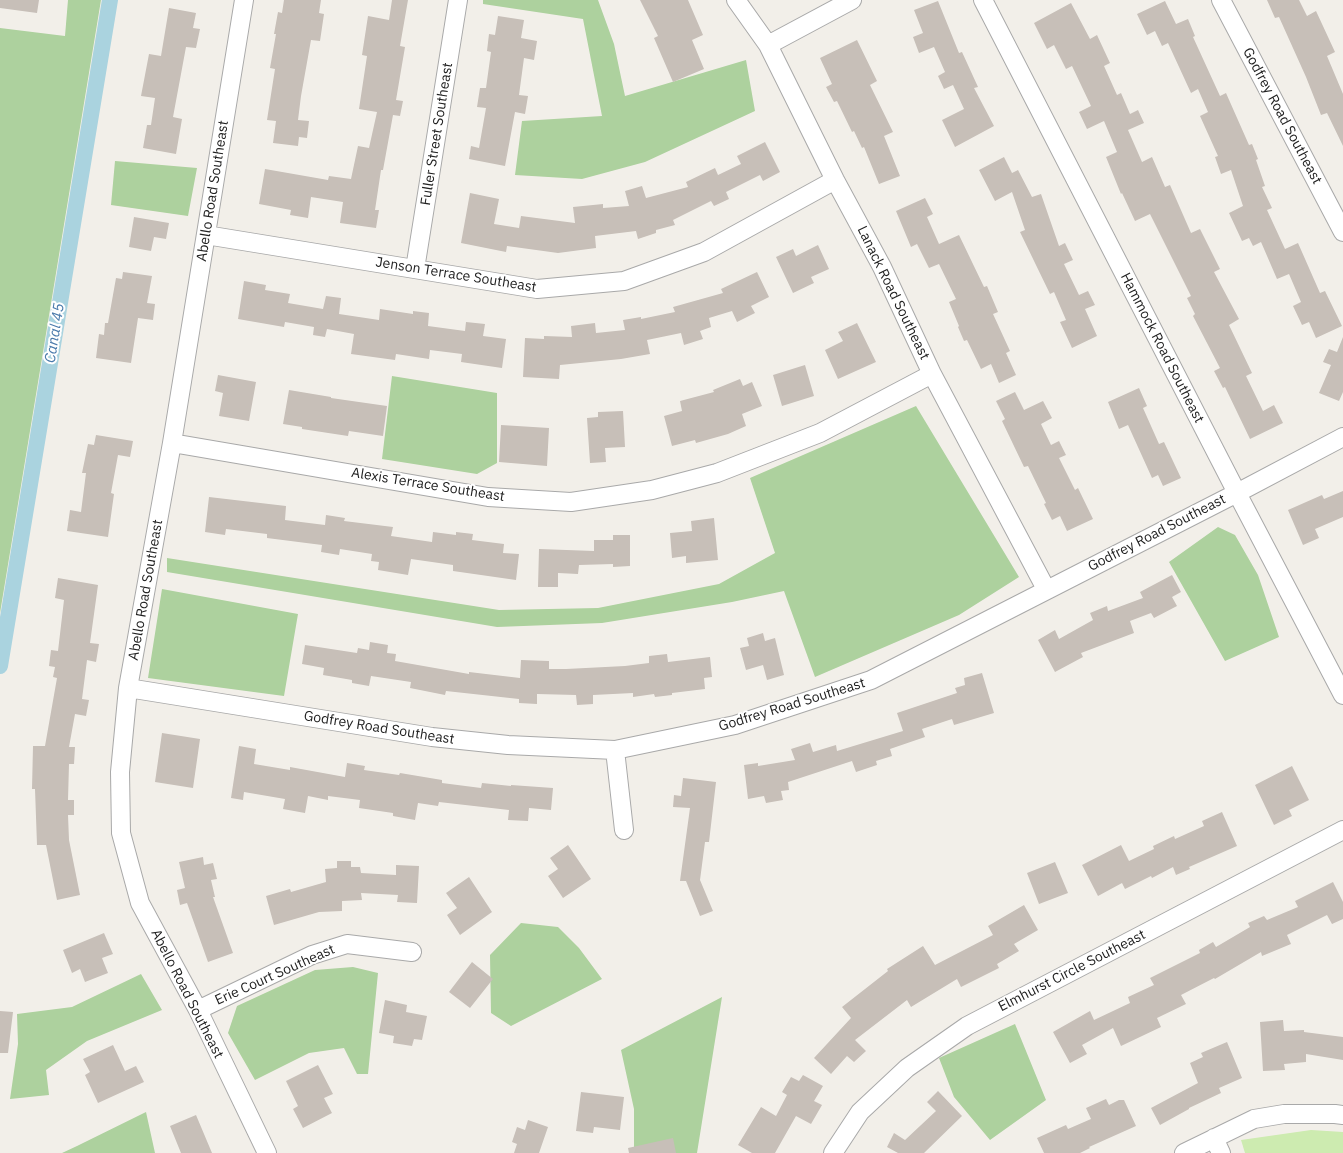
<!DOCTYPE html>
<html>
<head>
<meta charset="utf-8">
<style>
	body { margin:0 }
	canvas { display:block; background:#f2efe9 }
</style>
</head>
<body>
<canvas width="1343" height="1153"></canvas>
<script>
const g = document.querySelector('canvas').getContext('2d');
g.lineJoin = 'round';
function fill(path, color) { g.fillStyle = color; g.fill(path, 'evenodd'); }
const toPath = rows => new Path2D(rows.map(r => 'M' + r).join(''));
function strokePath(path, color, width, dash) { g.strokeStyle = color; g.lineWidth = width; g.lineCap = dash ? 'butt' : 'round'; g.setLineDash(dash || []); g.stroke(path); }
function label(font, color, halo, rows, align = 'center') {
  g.font = font + ' "IBM Plex Sans",sans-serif'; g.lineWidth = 4; g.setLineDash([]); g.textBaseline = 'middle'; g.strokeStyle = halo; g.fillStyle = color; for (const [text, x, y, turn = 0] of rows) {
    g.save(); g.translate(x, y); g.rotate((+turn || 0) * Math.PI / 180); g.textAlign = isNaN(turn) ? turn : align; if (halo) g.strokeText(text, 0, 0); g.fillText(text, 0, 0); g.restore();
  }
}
const grass = toPath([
	[1311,1130,1343,1132,1343,1153,1245,1153,1241,1140]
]);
const forest = toPath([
	[68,0,101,0,0,613,0,28,65,36],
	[483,0,598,0,614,44,625,96,746,60,755,111,645,162,582,179,515,175,522,121,602,116,583,19,483,4],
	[115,161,197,168,188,216,111,205],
	[392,376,497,393,497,463,477,474,382,459],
	[916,406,1019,577,959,615,815,677,784,591,732,602,602,623,497,627,167,572,167,558,499,610,598,608,719,584,775,553,750,478],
	[1218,527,1235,535,1258,575,1279,637,1225,661,1169,562],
	[162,589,298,614,284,696,148,678],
	[521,923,558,927,579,948,602,979,511,1026,491,1013,490,955],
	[353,967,378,973,368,1074,357,1074,344,1048,309,1053,255,1080,228,1033,237,1006,315,970],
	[141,974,162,1010,87,1041,46,1070,49,1095,10,1099,18,1044,17,1014,72,1007],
	[722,997,697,1153,634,1153,634,1109,621,1050],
	[1015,1024,1046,1100,990,1140,954,1097,939,1058],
	[146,1112,155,1153,62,1153,77,1146]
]);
const canal = toPath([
	[0,666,110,0]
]);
const building = toPath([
	[0,0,39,0,37,13,0,8],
	[284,0,321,0,319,13,324,14,320,41,311,40,301,96,298,120,309,121,307,138,299,137,298,146,273,143,276,121,267,120,275,69,270,68,276,34,274,34,278,12,282,13],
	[392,0,408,0,400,46,405,47,396,100,403,101,400,116,393,115,383,170,381,170,375,210,379,210,376,228,340,223,343,202,311,197,308,218,290,215,291,210,259,204,265,169,328,180,329,176,351,179,358,146,369,148,377,112,359,109,367,56,362,55,368,16,389,20],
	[640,0,688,0,703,35,692,40,704,69,673,82,654,38,658,36],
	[1267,0,1299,0,1307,16,1316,11,1335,52,1327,56,1343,94,1343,146,1327,113,1321,115,1306,77,1279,17,1275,18],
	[938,1,959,53,962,52,978,87,974,88,994,126,955,147,942,120,964,109,953,85,944,89,938,76,945,72,934,47,919,53,913,37,923,33,914,10],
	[1165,1,1176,24,1188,19,1195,36,1193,37,1220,96,1226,93,1249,145,1252,144,1258,159,1256,160,1265,186,1262,187,1272,208,1267,210,1285,249,1298,243,1320,293,1325,291,1342,326,1316,338,1309,322,1302,325,1293,306,1301,302,1289,274,1277,279,1261,242,1253,246,1249,238,1242,241,1229,213,1243,206,1231,170,1221,174,1215,157,1218,156,1200,116,1208,112,1198,89,1191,93,1168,43,1162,46,1155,31,1147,35,1137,14],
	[1071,3,1090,39,1097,35,1110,63,1104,66,1117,95,1121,93,1130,114,1138,110,1144,123,1128,130,1142,162,1152,157,1165,187,1170,185,1191,233,1200,229,1220,269,1214,272,1239,319,1229,325,1252,373,1246,376,1263,411,1274,405,1283,423,1250,439,1225,387,1223,388,1214,371,1220,368,1193,316,1195,314,1187,298,1191,296,1150,214,1135,221,1122,193,1121,194,1106,157,1117,152,1104,121,1087,129,1079,112,1091,106,1072,66,1066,69,1054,45,1047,49,1034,23],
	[169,8,196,13,193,28,200,29,196,48,186,47,173,117,182,119,176,154,143,148,147,125,151,125,155,98,141,96,149,54,161,56],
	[498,16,524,20,521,38,537,41,534,60,524,58,519,95,528,96,525,114,515,112,505,166,469,159,471,146,479,148,486,108,477,107,480,88,486,88,491,52,487,51,489,34,495,35],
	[857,40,877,81,870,85,893,132,884,136,900,176,879,184,864,147,862,148,854,131,852,132,837,101,834,102,826,87,832,84,820,58],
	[765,142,780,172,763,181,760,175,726,192,729,199,714,206,711,201,673,220,675,225,656,230,656,233,638,239,636,231,595,236,596,248,558,253,507,246,506,252,461,243,470,193,499,199,494,224,519,228,521,216,575,223,573,207,603,204,603,208,629,206,625,191,642,186,646,198,688,187,686,182,715,168,718,175,741,164,737,156],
	[1004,157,1012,173,1018,170,1032,197,1041,194,1059,246,1065,243,1073,260,1064,264,1079,295,1088,291,1095,305,1085,309,1097,336,1072,348,1060,322,1066,320,1054,292,1050,294,1020,232,1025,230,1012,192,995,201,979,170],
	[925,198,933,214,927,217,939,244,959,235,984,287,987,286,998,312,993,314,1010,351,1006,353,1016,375,999,383,991,364,981,369,967,340,964,341,958,327,959,326,949,302,956,299,939,264,929,268,917,244,911,247,896,211],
	[134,217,169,223,166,239,154,237,151,251,129,247],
	[818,245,829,269,811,277,814,283,793,293,776,257,793,249,796,256],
	[123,272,152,276,147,303,155,304,153,320,138,318,131,363,96,358,99,334,104,335,105,323,108,323,116,278,122,279],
	[757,272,769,297,751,306,755,313,737,322,732,311,709,318,711,327,700,331,703,339,684,345,681,333,647,340,650,354,621,359,560,365,559,379,523,377,525,338,544,339,544,336,572,337,571,326,595,323,596,333,625,330,623,320,641,317,641,319,675,312,673,307,723,293,721,289],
	[244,281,266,285,265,290,290,294,288,303,323,309,326,296,341,298,339,314,379,320,380,309,413,314,413,311,429,313,428,326,465,331,466,322,485,324,483,336,506,339,502,368,461,362,462,354,430,350,429,359,396,354,395,360,351,354,354,334,327,329,325,337,313,335,314,327,285,322,284,327,238,319],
	[857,323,876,362,838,379,825,350,843,341,838,332],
	[1343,337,1343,392,1339,401,1319,393,1331,365,1323,362,1329,349,1337,352],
	[805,365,814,396,782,406,773,375],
	[218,375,256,382,249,421,219,416,223,393,215,391],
	[740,379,743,386,752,382,762,406,742,414,746,426,728,434,696,443,695,440,672,446,664,416,682,411,680,401,714,392,713,390],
	[1139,388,1147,406,1143,408,1159,444,1164,442,1181,478,1163,486,1158,475,1152,478,1128,425,1119,429,1108,402],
	[289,390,331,397,331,398,387,406,383,436,349,431,348,436,302,429,302,427,283,424],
	[1015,392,1024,410,1043,401,1052,418,1041,424,1051,445,1059,441,1066,455,1059,458,1075,490,1078,488,1093,519,1067,531,1060,516,1052,520,1044,504,1046,503,1028,466,1024,467,1002,421,1005,419,996,401],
	[623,411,625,447,605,448,606,462,590,463,587,418,598,417,598,412],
	[501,425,549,428,547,466,499,462],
	[96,435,133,441,130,457,118,455,111,493,114,494,108,537,67,531,70,510,81,512,86,473,82,473,88,444,94,445],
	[1343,491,1343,517,1315,529,1319,538,1303,545,1288,510,1322,495,1324,499],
	[209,497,286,506,285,520,325,525,326,515,345,518,344,521,393,527,391,536,432,542,433,532,456,535,456,532,473,534,472,540,504,544,503,553,519,554,516,580,453,571,453,565,411,559,408,575,378,570,379,562,371,561,372,554,340,549,339,555,321,552,322,545,267,538,267,534,226,529,225,535,205,532],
	[714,518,718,560,686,563,686,556,672,558,670,533,692,531,691,521],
	[613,535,630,535,630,566,613,567,613,564,579,565,578,574,558,573,558,587,538,587,539,549,594,551,594,540,613,540],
	[1172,575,1181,592,1172,597,1177,606,1154,618,1151,613,1130,621,1134,633,1081,653,1083,657,1055,672,1038,640,1055,630,1059,639,1093,620,1090,613,1107,606,1108,611,1143,598,1140,592],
	[58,578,98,585,90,643,99,644,96,662,87,660,82,699,89,700,86,716,75,714,69,747,75,747,74,764,69,764,68,800,74,800,74,815,68,815,69,840,80,895,57,900,46,845,37,845,35,789,32,789,33,746,45,746,57,678,53,677,55,667,49,666,51,650,58,651,64,600,55,598],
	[763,633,765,641,775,638,784,675,767,680,763,665,746,670,740,648,749,646,747,638],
	[370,642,388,645,387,653,396,654,395,661,469,674,469,672,520,678,521,660,549,661,549,669,566,669,625,666,649,663,649,656,667,654,668,662,710,657,712,677,704,678,705,689,672,693,672,695,655,697,654,694,633,697,633,693,593,695,593,704,577,705,576,695,537,694,537,704,519,703,519,699,446,691,445,695,410,688,411,682,371,676,369,686,352,683,352,680,323,675,324,668,302,664,305,645,357,653,358,648,369,650],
	[982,673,994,713,954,725,952,719,922,729,925,737,890,749,892,756,876,761,877,765,856,772,852,761,788,782,789,790,781,791,783,800,766,803,764,796,748,799,744,765,758,763,758,766,795,760,791,749,810,743,813,752,836,745,837,751,903,731,897,713,957,693,955,688,965,685,964,678],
	[162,733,200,739,193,788,155,782],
	[239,746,256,749,254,764,290,770,290,767,345,777,347,763,365,766,364,770,399,775,400,773,442,780,442,783,481,788,482,783,511,786,511,785,553,788,551,810,529,808,528,821,508,820,509,810,439,802,438,806,418,803,415,820,393,816,393,813,359,808,360,800,328,796,328,800,308,796,305,813,283,809,285,799,244,792,243,800,231,798],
	[1292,766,1309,800,1289,810,1292,816,1274,825,1255,785],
	[683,778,716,782,709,842,705,842,700,880,713,911,700,916,686,881,680,881,690,808,673,807,674,795,681,796],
	[1222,812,1237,846,1189,867,1190,869,1176,875,1173,867,1152,878,1151,876,1125,889,1122,883,1098,896,1082,865,1121,845,1129,861,1154,849,1153,846,1174,836,1175,839,1204,826,1202,821],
	[568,845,591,879,563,898,548,876,558,869,550,858],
	[203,857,204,865,213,863,217,879,211,880,215,897,213,897,233,953,208,962,187,903,180,905,177,890,185,888,179,862],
	[337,861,351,861,351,867,360,867,361,873,396,875,396,865,419,866,417,903,397,902,398,895,361,893,362,900,342,901,342,911,319,912,274,925,266,896,290,889,291,892,326,882,325,869,337,868],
	[1055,862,1068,893,1039,904,1027,873],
	[469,877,492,912,460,935,447,915,457,908,446,893],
	[1333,882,1343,902,1343,919,1332,924,1327,915,1287,935,1291,944,1262,956,1261,952,1215,979,1214,978,1181,995,1186,1004,1157,1018,1161,1027,1121,1046,1113,1028,1082,1045,1087,1054,1070,1063,1053,1032,1090,1011,1094,1020,1130,1003,1128,997,1154,985,1150,978,1200,953,1199,950,1213,942,1216,947,1250,927,1248,923,1264,916,1267,920,1298,907,1295,901],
	[1024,905,1038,930,1014,944,1019,951,997,964,999,968,961,987,957,979,911,1007,907,1000,855,1040,866,1051,854,1062,847,1056,831,1074,814,1058,851,1018,842,1007,888,971,887,969,923,946,935,965,993,935,988,926],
	[104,933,113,954,102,958,108,973,85,982,80,969,72,973,63,950],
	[472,962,493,979,470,1008,449,992],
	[385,1000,407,1005,406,1012,427,1016,422,1040,414,1039,412,1046,393,1043,394,1036,379,1033],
	[0,1011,13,1012,8,1053,0,1053],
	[1283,1020,1284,1031,1304,1030,1304,1032,1343,1037,1343,1060,1306,1054,1306,1062,1284,1064,1285,1070,1263,1071,1260,1022],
	[1227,1042,1242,1078,1219,1088,1221,1093,1189,1108,1189,1109,1160,1125,1151,1108,1198,1083,1190,1063,1203,1057,1201,1053],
	[113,1045,125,1071,136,1066,144,1082,98,1103,85,1075,90,1072,83,1059],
	[318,1065,333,1094,324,1098,332,1113,303,1128,293,1109,298,1106,286,1081],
	[803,1075,823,1086,814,1101,822,1105,811,1124,796,1116,775,1153,752,1153,738,1145,761,1107,776,1116,787,1095,782,1092,791,1077,799,1081],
	[938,1091,962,1116,924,1153,898,1153,887,1147,894,1133,905,1140,936,1111,927,1102],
	[581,1092,624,1097,620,1130,594,1127,593,1133,576,1131],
	[1106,1099,1109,1105,1119,1100,1124,1100,1136,1126,1089,1147,1090,1148,1080,1153,1044,1153,1037,1138,1066,1125,1068,1129,1091,1119,1086,1108],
	[196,1115,212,1153,181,1153,170,1126],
	[528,1120,548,1127,539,1153,514,1153,517,1144,512,1142,517,1127,525,1130],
	[673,1138,676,1153,629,1153,628,1148]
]);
const street = toPath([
	[244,0,172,443,128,688,120,772,121,833,140,903,198,1010,267,1153],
	[736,0,768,45,835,180,882,267,932,374,1046,589],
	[983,0,1237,493,1343,695],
	[1221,0,1343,232],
	[768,45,852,0],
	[206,235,537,289,624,281,704,252,835,180],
	[415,269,458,0],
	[172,443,488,497,571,502,652,490,717,473,820,433,932,374],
	[128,688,432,737,508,745,615,750,735,725,871,680,1237,493,1343,437],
	[615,750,624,830],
	[198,1010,312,955,347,944,412,952],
	[1214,1138,1221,1153],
	[833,1153,860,1112,907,1068,967,1026,1343,830],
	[1184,1153,1254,1119,1284,1114,1335,1114,1343,1115]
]);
const streetNames = [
	["Godfrey Road Southeast",1282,116,62],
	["Fuller Street Southeast",437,134,-81],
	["Abello Road Southeast",213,191,-81],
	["Jenson Terrace Southeast",456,275,9],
	["Lanack Road Southeast",893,293,64],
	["Hammock Road Southeast",1162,348,63],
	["Alexis Terrace Southeast",428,485,9],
	["Godfrey Road Southeast",1157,533,-27],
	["Abello Road Southeast",146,590,-80],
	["Godfrey Road Southeast",792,705,-17],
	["Godfrey Road Southeast",379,728,9],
	["Elmhurst Circle Southeast",1072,971,-27],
	["Erie Court Southeast",275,975,-24],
	["Abello Road Southeast",187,994,63]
];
const waterNames = [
	["Canal 45",55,333,-81]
];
fill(grass, '#cdebb0');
fill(forest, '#add19e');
strokePath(canal, '#aad3df', 16);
fill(building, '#c7bfb8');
strokePath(street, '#a9a9a9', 20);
strokePath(street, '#fff', 18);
label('14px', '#222', '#fff', streetNames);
label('italic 15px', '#4a7aab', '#fff', waterNames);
</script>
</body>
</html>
